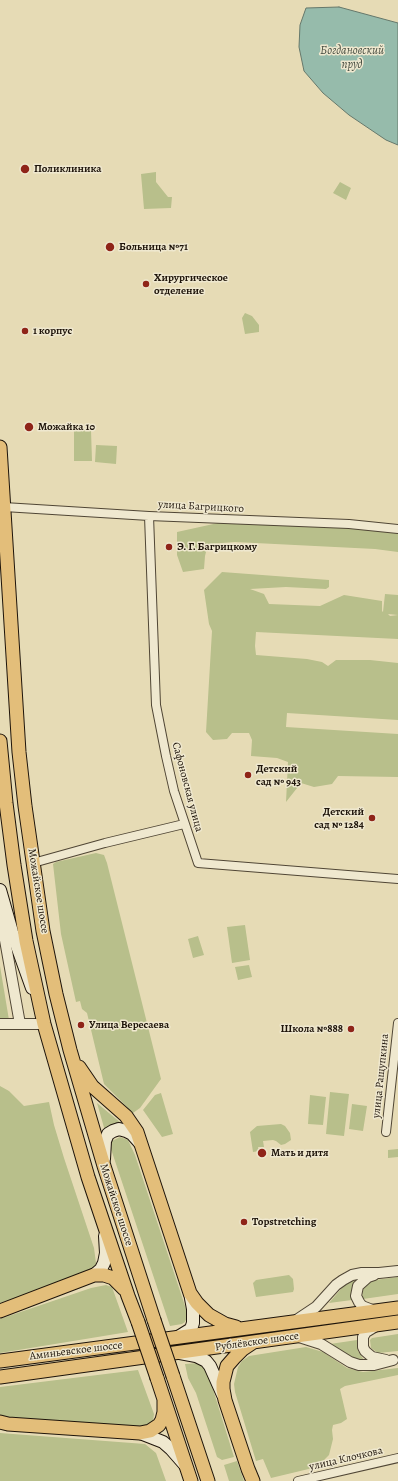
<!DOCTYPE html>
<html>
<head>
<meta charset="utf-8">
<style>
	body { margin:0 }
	canvas { display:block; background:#e6dbb5 }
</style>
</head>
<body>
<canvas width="398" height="1481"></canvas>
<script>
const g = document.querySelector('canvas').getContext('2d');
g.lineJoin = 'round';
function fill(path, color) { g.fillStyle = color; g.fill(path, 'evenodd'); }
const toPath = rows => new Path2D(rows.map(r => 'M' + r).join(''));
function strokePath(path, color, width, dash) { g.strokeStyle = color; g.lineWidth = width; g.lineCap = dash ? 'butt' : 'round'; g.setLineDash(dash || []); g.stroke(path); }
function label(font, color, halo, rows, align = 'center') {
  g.font = font + ' Alegreya,serif'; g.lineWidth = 3; g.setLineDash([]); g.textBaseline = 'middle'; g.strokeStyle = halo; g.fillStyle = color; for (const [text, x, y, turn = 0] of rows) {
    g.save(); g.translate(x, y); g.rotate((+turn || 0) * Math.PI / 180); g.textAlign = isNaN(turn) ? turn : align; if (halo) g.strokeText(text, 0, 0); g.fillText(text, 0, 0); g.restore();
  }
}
const green = toPath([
	[156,172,156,182,168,197,172,197,171,208,144,209,141,174],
	[340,182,351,188,346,200,333,193],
	[245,313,252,316,259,325,259,332,245,334,242,318],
	[74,430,91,430,92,461,74,461],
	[96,445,117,446,116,464,95,462],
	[227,521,359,529,398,533,398,552,375,549,235,542,208,544,205,556,204,569,183,572,177,555,177,532],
	[222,572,329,580,329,587,326,589,286,587,250,589,264,594,269,604,320,606,344,595,382,601,382,611,383,612,385,594,398,595,398,615,388,614,390,616,398,615,398,639,256,632,255,646,256,655,307,659,322,662,328,666,336,660,370,660,398,663,398,720,287,713,286,727,398,734,398,777,338,776,332,784,314,787,301,783,286,802,288,762,277,758,251,756,252,740,249,733,232,733,227,739,213,740,206,732,212,631,209,624,204,590],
	[96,853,104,855,107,863,161,1079,140,1108,133,1113,104,1084,87,1013,82,1009,80,1001,76,1002,61,934,53,864,56,862],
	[245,925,250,960,232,963,227,927],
	[198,936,204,955,193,958,188,939],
	[249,965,252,977,238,980,235,967],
	[0,966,9,1020,0,1019],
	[0,1086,9,1091,24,1106,49,1102,54,1125,64,1158,94,1248,96,1263,94,1274,56,1287,0,1303],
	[330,1092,349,1094,344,1136,326,1134],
	[161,1093,173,1134,162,1137,143,1110,155,1095],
	[310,1095,326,1097,323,1125,308,1124],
	[97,1103,121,1123,105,1131],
	[352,1104,367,1106,363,1131,349,1129],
	[281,1124,285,1126,290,1133,291,1140,285,1144,281,1145,276,1141,273,1140,263,1141,264,1147,258,1147,259,1151,253,1152,250,1132,257,1126],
	[120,1137,128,1140,135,1155,188,1315,185,1322,182,1324,170,1326,111,1149,112,1141],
	[398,1149,398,1157,388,1158,388,1150],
	[289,1275,293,1279,294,1289,293,1292,256,1297,253,1283,256,1280],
	[398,1277,398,1294,363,1299,362,1289,367,1281],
	[352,1280,354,1281,351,1293,352,1300,329,1303,347,1282],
	[106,1285,112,1287,128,1332,0,1353,0,1319,91,1288],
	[398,1334,398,1351,378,1353,371,1348,370,1340,372,1338],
	[357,1340,357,1345,358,1351,364,1360,361,1361,347,1355,330,1344],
	[306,1347,323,1352,347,1368,363,1372,398,1368,398,1375,345,1386,340,1389,347,1419,341,1423,333,1425,332,1430,333,1439,329,1455,317,1467,271,1478,263,1459,256,1461,235,1392,234,1384,238,1367,242,1361,249,1356],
	[198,1363,201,1363,207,1370,234,1457,222,1460,217,1457,196,1393,188,1378,185,1364],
	[138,1370,154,1414,153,1421,149,1425,141,1427,0,1418,0,1387],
	[0,1433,145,1444,156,1453,166,1481,0,1481],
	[237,1461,244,1481,229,1481,224,1465]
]);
const water = toPath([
	[339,7,398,23,398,145,386,140,349,115,323,93,304,71,299,47,300,25,306,8,339,7]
]);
const minor = toPath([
	[4,507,149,516,349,524,398,529],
	[149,516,156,705,166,756,174,791,198,863,398,879],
	[33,863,105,843,184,824],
	[386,1132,398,1023],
	[298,1481,398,1458]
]);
const tertiary = toPath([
	[0,912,20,1024],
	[0,1024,44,1024],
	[374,1275,368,1277,358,1286,356,1296,359,1302,362,1306,375,1311],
	[298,1319,316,1307,336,1285,343,1280,352,1275,362,1273,379,1273,398,1271],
	[376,1326,366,1332,363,1337,363,1347,365,1351,372,1357,386,1360],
	[299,1337,321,1344,350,1362,359,1365,374,1365,393,1360]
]);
const secondary = toPath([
	[0,890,12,932,32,988],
	[104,1159,105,1141,108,1134,113,1131,119,1129,126,1131,132,1134,140,1143],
	[94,1275,101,1269,104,1263,106,1253,105,1236],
	[178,1337,191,1329,193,1323,193,1309,190,1293],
	[180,1353,196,1356,206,1361,210,1366,223,1395],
	[140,1433,163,1442,171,1449,185,1465]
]);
const primary = toPath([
	[0,447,19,752,25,806,43,931,56,994,70,1050,104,1166,154,1320],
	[0,741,6,803,14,865,26,941,44,1024,88,1177,128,1296,138,1322],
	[79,1067,92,1086,126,1116,137,1132,190,1293,197,1303,209,1315,225,1324,236,1327],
	[0,1311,94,1275,104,1275,113,1278,124,1289],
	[252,1343,243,1349,234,1358,227,1366,223,1382,223,1389,225,1400,248,1469,253,1481],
	[0,1361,398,1308],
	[173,1376,208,1481],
	[0,1377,398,1322],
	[157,1378,191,1481],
	[0,1422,8,1424,140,1433,150,1431,159,1425,162,1420,164,1412,164,1400]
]);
const primaryBridge = toPath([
	[154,1320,173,1376],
	[138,1322,157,1378]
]);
const markers = [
	[25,169,5,"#8f2418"],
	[110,247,5,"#8f2418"],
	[146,284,4,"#8f2418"],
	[25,331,4,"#8f2418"],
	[29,427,5,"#8f2418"],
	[169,547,4,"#8f2418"],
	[248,775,4,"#8f2418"],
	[372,818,4,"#8f2418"],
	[81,1025,4,"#8f2418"],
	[351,1029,4,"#8f2418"],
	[262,1153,5,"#8f2418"],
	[244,1222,4,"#8f2418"]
];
const poiNames = [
	["Поликлиника",34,169],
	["Больница №71",119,247],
	["Хирургическое",154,278],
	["отделение",154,291],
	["1 корпус",33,331],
	["Можайка 10",38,427],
	["Э. Г. Багрицкому",177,547],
	["Детский",256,769],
	["сад № 943",256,782],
	["Детский",364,812,"right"],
	["сад № 1284",364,825,"right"],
	["Улица Вересаева",89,1025],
	["Школа №888",343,1029,"right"],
	["Мать и дитя",271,1153],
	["Topstretching",252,1222]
];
const streetNames = [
	["улица Багрицкого",201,507,3],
	["Сафоновская улица",187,787,75],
	["Можайское шоссе",38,891,81],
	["улица Ращупкина",381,1076,-84],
	["Можайское шоссе",116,1205,72],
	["Рублёвское шоссе",257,1342,-8],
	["Аминьевское шоссе",76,1351,-7],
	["улица Клочкова",346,1459,-13]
];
const waterNames = [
	["Богдановский",352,51],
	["пруд",352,65]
];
fill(green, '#b8bf8b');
fill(water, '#96bbab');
strokePath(water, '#66786b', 1);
strokePath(minor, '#504635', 10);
strokePath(tertiary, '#504635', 12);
strokePath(secondary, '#1e140a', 14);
strokePath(primary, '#1e140a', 15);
strokePath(minor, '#efe8cf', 8);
strokePath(tertiary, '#efe8cf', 10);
strokePath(secondary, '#efe8cf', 12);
strokePath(primary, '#e3be7a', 13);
strokePath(primaryBridge, '#1e140a', 15, []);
strokePath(primaryBridge, '#e3be7a', 13);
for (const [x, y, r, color] of markers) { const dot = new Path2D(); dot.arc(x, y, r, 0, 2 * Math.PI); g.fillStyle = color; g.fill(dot); strokePath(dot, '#efe8cf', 1.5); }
label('bold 11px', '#1e140a', '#efe8cf', poiNames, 'left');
label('11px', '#1e140a', '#efe8cf', streetNames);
label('italic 12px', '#484e42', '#efe8cf', waterNames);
</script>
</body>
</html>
